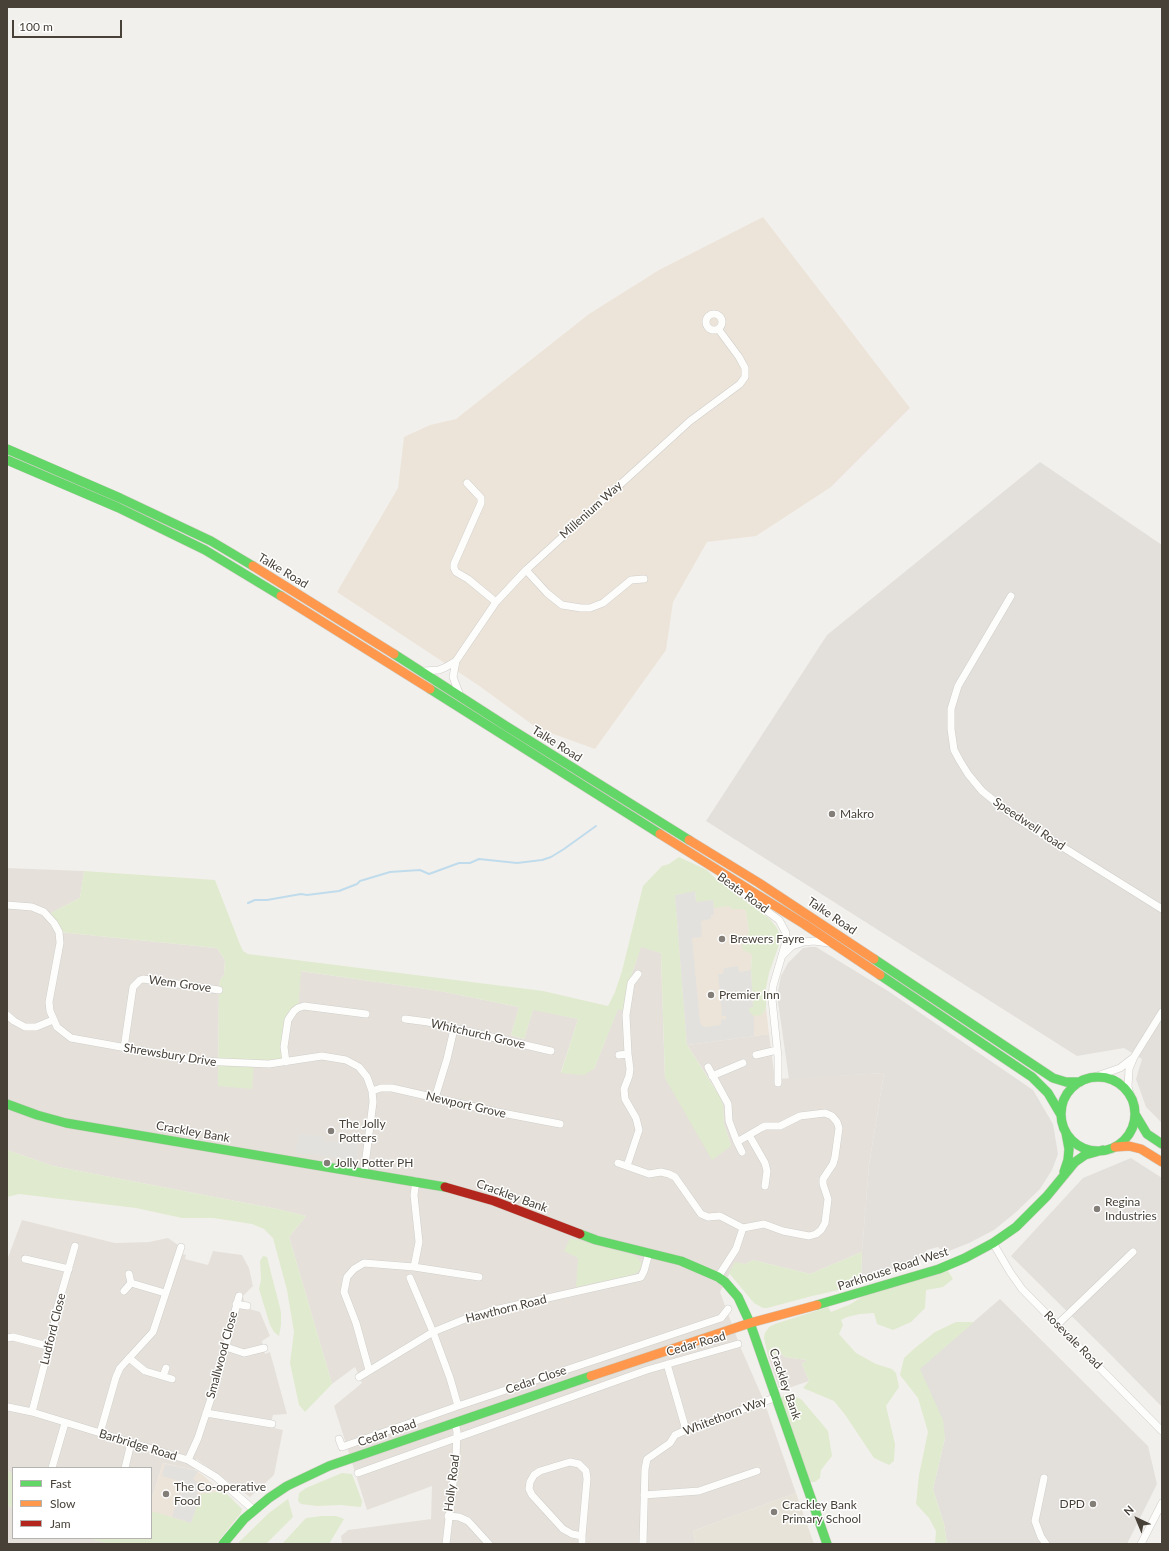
<!DOCTYPE html>
<html>
<head>
<meta charset="utf-8">
<style>
	body { margin:0 }
	#map { position:relative; width:1169px; height:1551px; overflow:hidden; background:#f2f0ec; font-family:Lato,sans-serif }
	canvas { display:block }
	.frame { position:absolute; inset:0; border:8px solid #474138; pointer-events:none }
	.legend { position:absolute; left:12px; top:1467px; width:140px; height:72px; box-sizing:border-box; background:#fff; border:1px solid #b5b3af; margin:0; padding:5px 7px; list-style:none; font-size:12px; color:#474138 }
	.legend li { display:flex; align-items:center; gap:8px; height:20px }
	.legend b { width:20px; border:1px solid #b5b3af }
	.north { position:absolute; left:1117px; top:1499px; width:40px; height:40px; -webkit-text-stroke:3px #fff; paint-order:stroke; rotate:316deg; font-size:11px; font-weight:700; line-height:16px; text-align:center; color:#474138 }
	.north::after { content:''; display:block; margin:auto; width:14px; height:18px; background:#474138; clip-path:polygon(50% 0,100% 100%,50% 72%,0 100%) }
	.scale { position:absolute; left:12px; top:20px; width:110px; height:18px; box-sizing:border-box; border:2px solid #474138; border-top:0; padding-left:5px; font-size:12px; line-height:14px; white-space:nowrap; color:#474138; -webkit-text-stroke:3px #fff; paint-order:stroke }
</style>
</head>
<body>
<div id="map">
<canvas width="1169" height="1551"></canvas>
<div class="frame"></div>
<ul class="legend">
<li><b style="height:5px;background:#63d668"></b>Fast</li>
<li><b style="height:5px;background:#ff974d"></b>Slow</li>
<li><b style="height:5px;background:#b3261e"></b>Jam</li>
</ul>
<div class="north">N</div>
<div class="scale">100 m</div>
</div>
<script>
const g = document.querySelector('canvas').getContext('2d');
g.lineJoin = 'round';
function fill(path, color) { g.fillStyle = color; g.fill(path, 'evenodd'); }
const toPath = rows => new Path2D(rows.map(r => 'M' + r).join(''));
function strokePath(path, color, width, dash) { g.strokeStyle = color; g.lineWidth = width; g.lineCap = dash ? 'butt' : 'round'; g.setLineDash(dash || []); g.stroke(path); }
function label(font, color, halo, rows, align = 'center') {
  g.font = font + ' Lato,sans-serif'; g.lineWidth = 3; g.setLineDash([]); g.textBaseline = 'middle'; g.strokeStyle = halo; g.fillStyle = color; for (const [text, x, y, turn = 0] of rows) {
    g.save(); g.translate(x, y); g.rotate((+turn || 0) * Math.PI / 180); g.textAlign = isNaN(turn) ? turn : align; if (halo) g.strokeText(text, 0, 0); g.fillText(text, 0, 0); g.restore();
  }
}
const residential = toPath([
	[7,868,84,871,80,898,47,915,59,932,217,948,225,960,224,975,220,980,219,990,218,1086,254,1064,298,1008,300,971,440,991,519,1007,511,1035,524,1039,533,1009,578,1019,561,1072,594,1069,618,1008,625,1011,629,982,641,946,661,953,665,1078,731,1146,724,1124,723,1105,720,1096,687,1045,769,1034,775,1079,884,1073,869,1165,862,1252,810,1274,753,1260,745,1264,735,1263,720,1292,740,1346,764,1401,796,1493,693,1531,696,1544,342,1544,341,1536,348,1530,431,1519,432,1486,367,1510,334,1406,362,1383,355,1367,332,1384,289,1237,306,1216,277,1209,53,1166,7,1150],
	[22,1220,115,1243,149,1242,168,1238,181,1247,179,1253,186,1255,185,1259,208,1265,213,1251,242,1255,249,1268,253,1286,243,1296,244,1301,247,1304,246,1308,260,1312,270,1336,262,1341,265,1354,270,1352,287,1414,273,1415,270,1427,283,1430,274,1475,250,1497,196,1459,195,1470,163,1463,151,1501,151,1468,13,1468,13,1475,7,1470,7,1260],
	[779,1352,785,1357,807,1360,802,1364,809,1381,780,1391,768,1356],
	[7,1505,13,1508,13,1538,90,1538,110,1544,7,1544]
]);
const commercial = toPath([
	[763,217,910,408,831,487,756,536,707,542,673,602,666,650,595,749,537,728,478,685,337,592,398,488,404,437,430,425,456,419,589,314,659,270],
	[675,895,713,900,729,906,732,909,743,909,746,911,749,932,747,937,752,954,751,970,753,1007,762,1015,766,1008,769,1034,687,1045],
	[163,1463,195,1470,203,1475,220,1491,195,1497,191,1523,151,1512,151,1501]
]);
const industrial = toPath([
	[1040,462,1162,545,1162,1123,1146,1107,1136,1079,1142,1059,1124,1048,1077,1056,706,821,827,635],
	[810,947,816,947,888,991,1033,1090,1053,1124,1058,1154,1052,1170,1040,1189,1015,1213,994,1230,969,1243,944,1253,938,1247,927,1250,921,1259,861,1280,862,1252,869,1165,884,1073,789,1079,778,1002,778,991,781,976,788,963,803,948],
	[1131,1158,1162,1178,1162,1407,1110,1354,1011,1256,1083,1178],
	[1000,1299,1148,1446,1157,1484,1127,1544,947,1544,944,1524,933,1489,945,1438,919,1369]
]);
const education = toPath([
	[796,1493,814,1544,696,1544,693,1531]
]);
const green = toPath([
	[679,857,707,870,715,878,770,919,777,928,780,936,779,945,769,973,766,988,766,1008,762,1015,753,1016,749,1011,749,1007,753,1007,751,970,752,954,743,950,742,943,749,932,746,911,743,909,732,909,729,906,714,908,713,900,696,902,695,892,675,895,687,1045,720,1097,723,1105,724,1124,731,1146,712,1160,665,1078,661,953,641,947,629,982,625,1011,618,1009,594,1069,584,1075,561,1073,578,1019,533,1010,524,1039,511,1035,519,1007,440,991,301,971,298,1008,291,1015,286,1062,254,1064,252,1089,218,1086,219,990,220,980,224,975,225,960,217,948,59,932,47,915,80,898,84,871,215,880,239,942,243,951,248,954,543,991,608,1006,615,992,622,971,643,886,662,866,669,864],
	[7,1150,53,1166,277,1209,306,1216,289,1237,332,1384,305,1412,299,1405,290,1363,294,1332,287,1290,273,1238,264,1229,252,1224,213,1218,182,1218,136,1208,19,1194,7,1197],
	[570,1238,630,1254,637,1257,641,1263,641,1267,638,1272,632,1275,576,1287,578,1258,564,1251],
	[862,1252,861,1280,857,1283,839,1290,812,1296,767,1308,763,1308,754,1303,729,1273,735,1262,745,1264,753,1260,810,1274],
	[263,1256,267,1257,281,1312,281,1325,279,1336,274,1332,270,1325,259,1289,261,1280,260,1261],
	[948,1271,953,1279,943,1287,926,1290,925,1308,911,1322,893,1330,877,1324,874,1313,860,1314,847,1317,841,1320,843,1325,839,1334,856,1353,876,1364,892,1369,896,1373,899,1387,886,1406,895,1444,894,1461,889,1465,874,1458,846,1416,834,1401,803,1388,809,1381,802,1364,807,1360,785,1357,779,1352,768,1356,764,1338,765,1333,769,1327,775,1324,828,1307,831,1312,851,1304,863,1296],
	[956,1322,974,1322,920,1369,943,1420,945,1438,933,1489,944,1524,947,1544,935,1544,936,1531,929,1518,916,1504,919,1475,928,1432,918,1398,900,1375,904,1358,915,1348,935,1332],
	[789,1393,802,1400,828,1431,832,1456,821,1470,820,1478,815,1482,810,1482,781,1397],
	[7,1470,13,1475,13,1508,7,1505],
	[342,1473,352,1474,362,1501,361,1507,340,1505,317,1506,301,1504,298,1501,299,1493,306,1488],
	[224,1491,242,1509,241,1513,216,1544,109,1544,89,1538,151,1538,151,1511,191,1523,197,1503,192,1502,193,1499,201,1494],
	[288,1499,293,1517,266,1544,237,1544,269,1513],
	[322,1516,336,1516,344,1519,329,1544,282,1544,306,1518]
]);
const parking = toPath([
	[695,891,696,902,713,900,714,915,711,915,711,919,701,921,702,937,692,938,700,1022,701,1025,705,1027,721,1025,721,1020,726,1019,726,1016,722,1016,718,974,723,974,724,968,738,966,739,972,751,970,753,1007,749,1008,749,1011,754,1017,754,1036,687,1045,675,895],
	[299,1134,324,1136,324,1141,346,1143,346,1140,359,1142,357,1160,295,1153],
	[165,1464,198,1471,193,1479,198,1483,197,1496,193,1499,192,1501,198,1503,191,1523,172,1517,183,1482,162,1476]
]);
const stream = toPath([
	[248,903,255,900,267,900,301,894,307,895,339,891,357,884,360,881,390,872,420,870,429,874,459,863,470,863,479,859,517,863,542,860,551,857,564,849,596,826]
]);
const street = toPath([
	'706 322a8 8 0 1 1 16 0a8 8 0 1 1-16 0Z',
	[467,483,481,498,481,503,454,564,454,568,456,572,468,579,496,602],
	[526,570,547,593,562,605,581,608,590,608,603,603,631,580,644,579],
	[1011,596,958,686,951,709,951,729,954,750,960,761,968,774,982,791,1013,816,1162,909],
	[456,661,453,677,459,693],
	[424,671,439,670,446,667,456,661,496,602,526,570,690,421,740,384,745,377,745,368,739,357,719,330],
	[733,886,779,920,786,933,785,945,773,986,772,999,778,1057,778,1083],
	[7,905,32,907,44,912,54,923,59,932,60,943,49,1002,50,1011,57,1027,71,1038,199,1061,269,1064,322,1056,346,1060,359,1067,367,1077,372,1091,373,1102,364,1173],
	[783,955,792,946,804,942,814,941,828,943],
	[7,1015,14,1021,25,1027,36,1027,53,1020],
	[405,1019,428,1022,551,1051],
	[124,1048,133,987,140,980,143,979,219,990],
	[619,1055,628,1054],
	[756,1055,777,1050],
	[286,1062,284,1047,288,1020,294,1011,298,1008,304,1006,366,1014],
	[708,1067,728,1104,729,1121,737,1142,761,1128,765,1126,780,1126,800,1116,825,1113,832,1116,837,1122,839,1128,835,1157,833,1164,823,1179,823,1184,828,1199,825,1223,821,1230,816,1234,809,1236,783,1231,764,1224,743,1228,736,1249,718,1277],
	[712,1076,743,1063],
	[1094,1077,1120,1068,1133,1058],
	[372,1091,381,1088,392,1088,497,1112,560,1124],
	[435,1098,447,1059,454,1029],
	[1132,1099,1128,1087,1129,1069,1134,1057,1162,1012],
	[749,1135,765,1163,767,1171,765,1186],
	[737,1142,742,1152],
	[618,1163,649,1174,661,1172,669,1174,675,1177,701,1214,708,1217,720,1216,743,1228],
	[627,1166,639,1130,636,1118,625,1099,624,1089,629,1076,630,1069,628,1054,626,1015,631,983,638,974],
	[993,1243,1010,1272,1022,1289,1162,1431],
	[25,1259,69,1269],
	[414,1267,419,1242,414,1195,416,1181],
	[410,1278,433,1332,450,1378,458,1406],
	[131,1283,165,1293],
	[124,1291,131,1283,129,1274],
	[236,1304,247,1306],
	[1058,1324,1133,1252],
	[7,1338,13,1337,51,1347],
	[226,1347,244,1353,264,1348],
	[129,1358,145,1371,172,1379],
	[667,1364,686,1430],
	[369,1370,356,1323,344,1292,347,1277,354,1269,364,1263,414,1267,479,1277],
	[163,1376,166,1368],
	[359,1377,433,1332,465,1319,490,1311,641,1277,644,1271,649,1253],
	[8,1407,32,1412,188,1460,216,1477,254,1510],
	[32,1412,44,1366,51,1347,56,1312,75,1246],
	[206,1413,272,1424],
	[100,1433,116,1377,120,1368,153,1332,181,1247],
	[339,1439,342,1447,458,1406,721,1318,728,1309],
	[188,1460,198,1438,217,1380,239,1296],
	[52,1468,65,1423],
	[125,1468,131,1443],
	[358,1473,647,1370,738,1344],
	[1044,1478,1035,1521,1041,1537,1046,1544],
	[644,1495,699,1491,757,1471],
	[448,1516,459,1517,468,1521,489,1544],
	[446,1544,456,1458,457,1432,455,1422],
	[582,1544,582,1536,587,1479,586,1471,579,1464,570,1462,540,1471,534,1475,530,1482,529,1489,532,1495,563,1529,572,1534,582,1536],
	[643,1544,645,1469,647,1459,670,1443,675,1435,686,1430,777,1397],
	[1141,1544,1162,1503]
]);
const fast = toPath([
	[7,449,120,498,211,541,253,566],
	[7,460,119,508,205,550,281,596],
	[394,654,506,726,689,840],
	[430,689,660,834],
	[874,959,1053,1078,1066,1082,1080,1082],
	[880,975,1032,1077,1048,1093,1061,1115],
	'1061 1114a37 37 0 1 1 74 0a37 37 0 1 1-74 0Z',
	[7,1104,37,1115,66,1123,445,1187],
	[1135,1114,1147,1134,1162,1144],
	[1064,1172,1068,1160,1069,1149,1066,1133],
	[580,1234,596,1240,681,1261,718,1277,725,1282,738,1297,750,1323,827,1544],
	[817,1305,939,1269,965,1258,993,1243,1016,1227,1047,1196,1075,1162,1085,1155,1103,1150],
	[223,1544,244,1519,269,1498,287,1486,329,1466,591,1376]
]);
const slow = toPath([
	[253,566,394,654],
	[281,596,430,689],
	[660,834,804,924,880,975],
	[689,840,759,883,874,959],
	[1115,1147,1129,1146,1141,1149,1162,1162],
	[591,1376,750,1323,817,1305]
]);
const jam = toPath([
	[445,1187,494,1201,580,1234]
]);
const markers = [
	[832,814,4,"#837e77"],
	[722,939,4,"#837e77"],
	[711,995,4,"#837e77"],
	[331,1131,4,"#837e77"],
	[327,1163,4,"#837e77"],
	[1097,1209,4,"#837e77"],
	[166,1494,4,"#837e77"],
	[1093,1504,4,"#837e77"],
	[774,1512,4,"#837e77"]
];
const streetNames = [
	["Millenium Way",591,510,-42],
	["Talke Road",283,571,31],
	["Talke Road",557,744,32],
	["Speedwell Road",1029,824,34],
	["Beata Road",743,893,36],
	["Talke Road",832,916,34],
	["Wem Grove",180,984,8],
	["Whitchurch Grove",478,1034,13],
	["Shrewsbury Drive",170,1055,9],
	["Newport Grove",466,1105,13],
	["Crackley Bank",193,1132,10],
	["Crackley Bank",512,1196,20],
	["Parkhouse Road West",893,1269,-18],
	["Hawthorn Road",506,1309,-14],
	["Ludford Close",53,1329,-76],
	["Rosevale Road",1073,1340,45],
	["Cedar Road",696,1344,-16],
	["Smallwood Close",222,1355,-75],
	["Cedar Close",536,1380,-19],
	["Crackley Bank",785,1384,71],
	["Whitethorn Way",725,1416,-21],
	["Cedar Road",387,1433,-19],
	["Barbridge Road",138,1445,17],
	["Holly Road",452,1483,-83]
];
const poiNames = [
	["Makro",840,814],
	["Brewers Fayre",730,939],
	["Premier Inn",719,995],
	["The Jolly",339,1124],
	["Potters",339,1138],
	["Jolly Potter PH",335,1163],
	["Regina",1105,1202],
	["Industries",1105,1216],
	["The Co-operative",174,1487],
	["Food",174,1501],
	["DPD",1085,1504,"right"],
	["Crackley Bank",782,1505],
	["Primary School",782,1519]
];
fill(residential, '#e5e1da');
fill(commercial, '#ece4d9');
fill(industrial, '#e3e0dc');
fill(education, '#e8e3d8');
fill(green, '#e0eace');
fill(parking, '#e3e1dd');
strokePath(stream, '#c0dcec', 2);
strokePath(street, '#d0ceca', 8);
strokePath(fast, '#d0cdc3', 10);
strokePath(slow, '#d0cdc3', 10);
strokePath(jam, '#d0cdc3', 10);
strokePath(street, '#fdfdfc', 7);
strokePath(fast, '#63d668', 9);
strokePath(slow, '#ff974d', 9);
strokePath(jam, '#b3261e', 9);
for (const [x, y, r, color] of markers) { const dot = new Path2D(); dot.arc(x, y, r, 0, 2 * Math.PI); g.fillStyle = color; g.fill(dot); strokePath(dot, '#fff', 1.5); }
label('12px', '#474138', '#fff', streetNames);
label('12px', '#474138', '#fff', poiNames, 'left');
</script>
</body>
</html>
